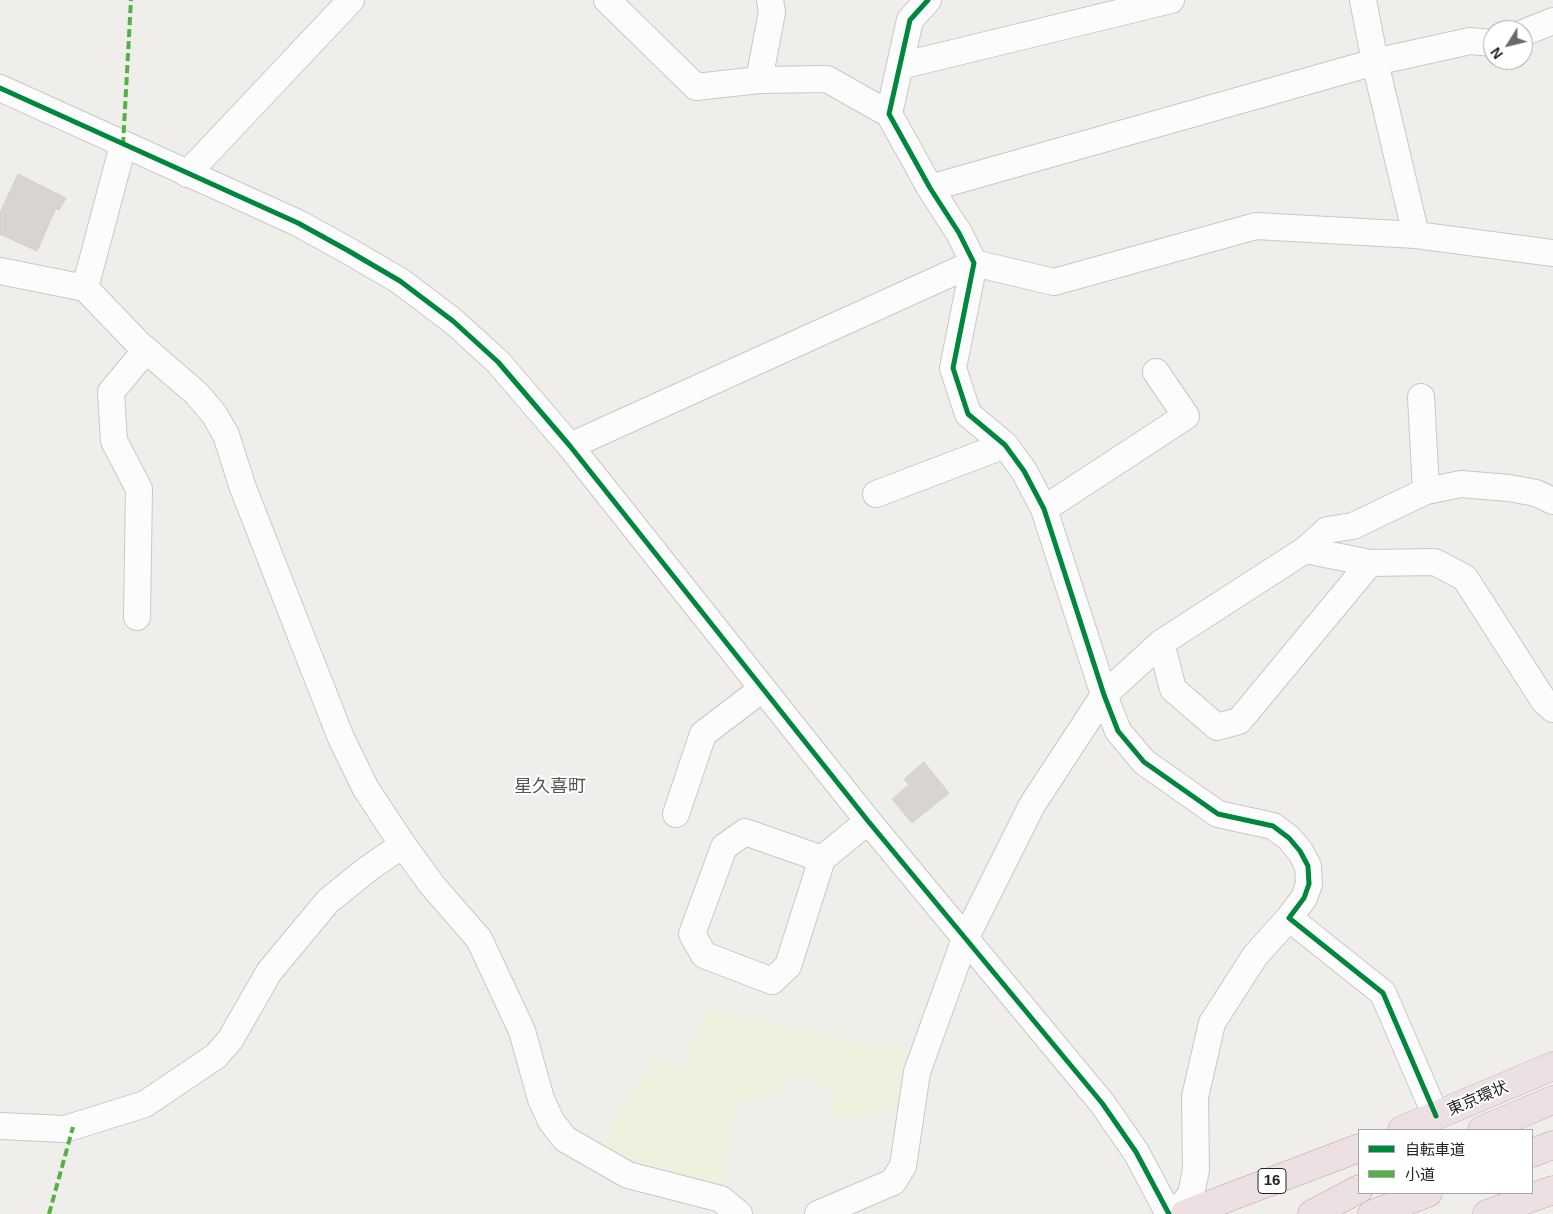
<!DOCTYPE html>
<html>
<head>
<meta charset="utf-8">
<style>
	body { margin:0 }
	#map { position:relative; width:1553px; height:1214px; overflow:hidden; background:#f0eeea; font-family:Helvetica,"Noto Sans JP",sans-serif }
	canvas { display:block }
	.legend { position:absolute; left:1358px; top:1129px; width:175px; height:65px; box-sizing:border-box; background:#fff; border:1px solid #a7a7a7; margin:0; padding:6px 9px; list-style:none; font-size:15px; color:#222 }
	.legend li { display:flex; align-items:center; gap:10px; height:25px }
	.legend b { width:25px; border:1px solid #a7a7a7 }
	.north { position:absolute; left:1483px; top:20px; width:50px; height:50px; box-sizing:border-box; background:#fff; border:1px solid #a7a7a7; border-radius:50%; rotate:234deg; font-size:14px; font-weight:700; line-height:20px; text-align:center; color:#222 }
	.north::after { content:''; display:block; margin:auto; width:18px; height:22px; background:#6a6968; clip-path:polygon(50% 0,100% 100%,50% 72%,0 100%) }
</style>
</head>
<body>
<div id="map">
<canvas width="1553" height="1214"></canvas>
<ul class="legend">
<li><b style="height:6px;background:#00873e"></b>自転車道</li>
<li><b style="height:6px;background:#55b145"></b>小道</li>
</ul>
<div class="north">N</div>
</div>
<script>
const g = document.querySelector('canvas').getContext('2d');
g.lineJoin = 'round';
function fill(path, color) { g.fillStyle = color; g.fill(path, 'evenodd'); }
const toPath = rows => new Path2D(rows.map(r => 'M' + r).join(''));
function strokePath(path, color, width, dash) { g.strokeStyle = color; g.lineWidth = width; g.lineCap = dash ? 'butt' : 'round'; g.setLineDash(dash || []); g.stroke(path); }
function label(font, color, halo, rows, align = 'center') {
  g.font = font + ' Helvetica,"Noto Sans JP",sans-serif'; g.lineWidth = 4; g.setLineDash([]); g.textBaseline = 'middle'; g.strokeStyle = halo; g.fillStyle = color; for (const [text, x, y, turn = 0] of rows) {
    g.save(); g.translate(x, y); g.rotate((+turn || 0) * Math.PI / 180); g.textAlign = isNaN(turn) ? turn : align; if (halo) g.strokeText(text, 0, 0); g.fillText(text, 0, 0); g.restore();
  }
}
const farmland = toPath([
	[707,1010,909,1052,900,1080,897,1107,872,1114,846,1118,829,1115,835,1091,812,1081,791,1077,781,1092,771,1098,760,1100,744,1099,739,1107,732,1125,723,1185,668,1171,631,1160,601,1144,654,1058,683,1069,697,1028]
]);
const building = toPath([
	[18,174,66,198,59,210,56,208,37,251,0,234,0,213,18,174],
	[924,762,949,793,912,823,892,799,909,785,904,779,924,762]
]);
const minor = toPath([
	[607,0,696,87,759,80,827,79,889,114],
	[928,0,910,20,889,114,930,188,959,233,974,263,953,368,968,414,1005,445,1024,471,1044,509,1104,695,1118,731,1144,762,1218,814,1273,826,1289,838,1300,851,1308,866,1309,884,1304,898,1289,918,1255,956,1212,1023,1195,1097,1196,1170,1191,1194,1175,1214],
	[1363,0,1375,62,1416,235],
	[1523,33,1553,21],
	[900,66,1171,0],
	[759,80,772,12,770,0],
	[0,88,298,223,347,250,400,281,453,321,498,362,570,446,868,821,1102,1103,1136,1152,1169,1214],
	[187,174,351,0],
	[930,188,1375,62,1470,41,1493,43],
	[0,271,85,288,138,343,197,394,214,414,226,435,243,488,341,738,366,789,403,845,432,885,479,939,522,1031,541,1099,551,1121,565,1139,628,1175,721,1199,739,1214],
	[85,288,123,145],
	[1421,397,1426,491],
	[570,446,974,263,1054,282,1256,226,1416,235,1553,253],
	[876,494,1005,445],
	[1044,509,1186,416,1156,372],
	[1305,550,1327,530,1353,526,1426,491,1461,484,1509,488,1536,493,1553,501],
	[137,617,139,489,114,441,111,392,146,350],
	[1161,643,1173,689,1217,727,1239,721,1370,563],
	[676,814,703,734,762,689],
	[822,859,745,832,724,847,692,934,704,955,772,981,788,966,822,859,868,821],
	[1289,918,1383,993,1436,1116],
	[0,1126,65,1129,145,1104,216,1056,230,1040,269,972,328,901,369,868,403,845],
	[818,1214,893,1182,903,1166,917,1072,965,939,1032,805,1104,695,1161,643,1305,550,1370,563,1435,562,1465,578,1544,701,1553,709]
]);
const highway = toPath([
	[1402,1130,1553,1066],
	[1482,1130,1553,1100],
	[1532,1153,1553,1145],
	[1185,1214,1359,1148],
	[1312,1214,1359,1189],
	[1372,1214,1428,1193],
	[1487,1214,1553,1190]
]);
const quiet = toPath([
	[123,145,131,0],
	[49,1214,73,1127]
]);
const cycleway = toPath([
	[928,0,910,20,889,114,930,188,959,233,974,263,953,368,968,414,1005,445,1024,471,1044,509,1104,695,1118,731,1144,762,1218,814,1273,826,1289,838,1300,851,1308,866,1309,884,1304,898,1289,918,1383,993,1436,1116],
	[0,88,298,223,347,250,400,281,453,321,498,362,570,446,868,821,1102,1103,1136,1152,1169,1214]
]);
const shields = [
	[1272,1181,28]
];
const shieldNames = [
	["16",1272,1181]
];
const streetNames = [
	["東京環状",1478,1099,-23]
];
const neighbourhoodNames = [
	["星久喜町",550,787]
];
fill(farmland, '#eff0dd');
fill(building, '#d7d4d1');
strokePath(building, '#d3d0cb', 1);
strokePath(minor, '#c9c8c6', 28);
strokePath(highway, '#c7a0ab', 29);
strokePath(minor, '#fdfcfc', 26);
strokePath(highway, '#ece0e2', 28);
strokePath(quiet, '#55b145', 4, [8, 4]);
strokePath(cycleway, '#00873e', 5);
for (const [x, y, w] of shields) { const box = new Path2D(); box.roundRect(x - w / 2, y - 12.5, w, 25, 4); g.fillStyle = '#fff'; g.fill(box); strokePath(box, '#222', 1); }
label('bold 15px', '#222', null, shieldNames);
label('16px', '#222', '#fff', streetNames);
label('18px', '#555', '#fff', neighbourhoodNames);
</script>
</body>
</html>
